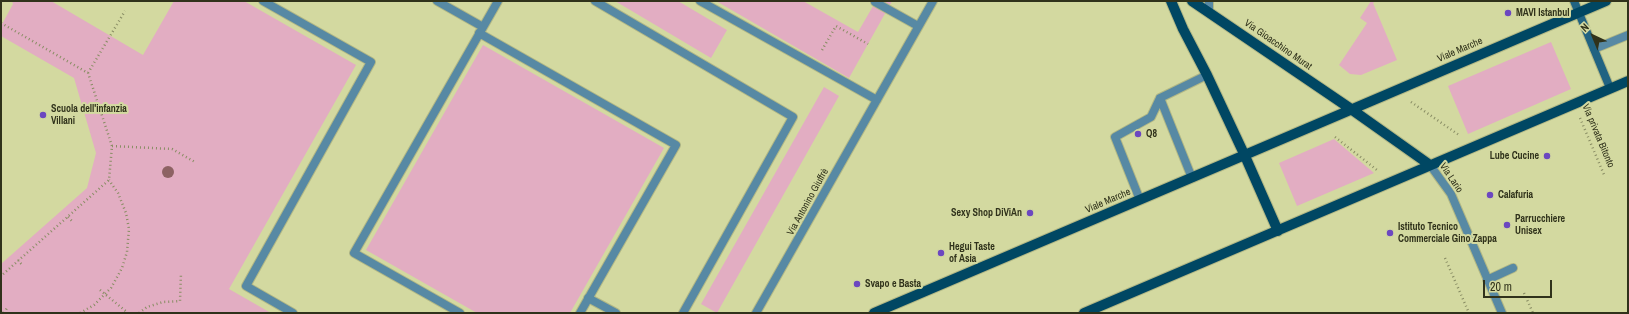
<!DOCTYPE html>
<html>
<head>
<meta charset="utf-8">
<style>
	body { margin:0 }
	#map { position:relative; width:1629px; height:314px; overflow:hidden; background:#d3d9a0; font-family:"Archivo Narrow",sans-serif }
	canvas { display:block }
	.frame { position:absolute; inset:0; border:2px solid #30321b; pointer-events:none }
	.north { position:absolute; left:1573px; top:16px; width:40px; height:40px; -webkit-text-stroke:3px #d3d9a0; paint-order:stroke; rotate:316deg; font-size:11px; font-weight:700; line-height:16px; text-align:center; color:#30321b }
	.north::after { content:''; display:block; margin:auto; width:14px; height:18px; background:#30321b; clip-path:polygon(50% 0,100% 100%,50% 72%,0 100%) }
	.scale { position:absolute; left:1483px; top:280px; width:69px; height:18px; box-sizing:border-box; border:2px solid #30321b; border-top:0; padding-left:5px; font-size:12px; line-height:14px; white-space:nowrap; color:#30321b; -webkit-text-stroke:3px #d3d9a0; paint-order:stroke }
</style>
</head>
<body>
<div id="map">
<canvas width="1629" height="314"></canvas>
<div class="frame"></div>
<div class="north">N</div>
<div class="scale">20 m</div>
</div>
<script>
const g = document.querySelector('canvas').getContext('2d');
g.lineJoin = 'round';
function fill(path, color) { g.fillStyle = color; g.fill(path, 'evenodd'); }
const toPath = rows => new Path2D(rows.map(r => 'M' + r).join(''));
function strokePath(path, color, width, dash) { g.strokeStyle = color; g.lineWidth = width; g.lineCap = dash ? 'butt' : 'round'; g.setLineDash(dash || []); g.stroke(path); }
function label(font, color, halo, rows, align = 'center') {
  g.font = font + ' "Archivo Narrow",sans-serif'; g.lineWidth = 4; g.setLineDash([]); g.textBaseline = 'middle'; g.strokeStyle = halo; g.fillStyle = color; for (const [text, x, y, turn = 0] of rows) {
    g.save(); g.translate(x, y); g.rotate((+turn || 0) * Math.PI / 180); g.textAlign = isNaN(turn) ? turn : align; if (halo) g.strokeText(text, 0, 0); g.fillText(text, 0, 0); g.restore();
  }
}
const green = toPath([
	[12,1,51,1,143,55,174,1,244,1,356,65,229,289,271,313,1,313,1,264,87,188,96,153,74,78,1,36,1,26,13,4],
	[615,1,678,1,727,30,711,58],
	[716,1,803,1,858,32,876,1,892,1,849,78],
	[1371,1,1376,1,1373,3,1397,60,1361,75,1350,74,1339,65,1367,23,1360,18],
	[1551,42,1571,89,1468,134,1448,86],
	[483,45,664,148,570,313,477,313,366,250],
	[824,87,839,96,717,313,701,304],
	[1334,139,1374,173,1297,206,1279,163]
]);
const path = toPath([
	[1,23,88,73,112,146,109,180,1,276],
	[822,50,836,26,868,44],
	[88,73,125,11],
	[1411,102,1459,135],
	[1580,118,1605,177],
	[1335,137,1377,170],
	[112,146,172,149,195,162],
	[68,217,73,222],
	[1445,258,1469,313],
	[18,260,23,266],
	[100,290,128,313],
	[1524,293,1533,313],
	[1,312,2,313],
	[4,313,7,308],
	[80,313,94,305,111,288,122,268,127,252,129,229,126,213,118,193,109,180],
	[139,313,147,307,163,302,180,301,181,273]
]);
const lane = toPath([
	[263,1,371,62,246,286,293,313],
	[437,1,483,27],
	[595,1,793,117,683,313],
	[700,1,877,100],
	[875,2,918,26],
	[479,33,676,145,580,313],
	[1594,49,1628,35],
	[1160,98,1192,178],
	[1140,200,1115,137,1151,117,1160,98,1207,75],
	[1487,280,1513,268],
	[588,298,616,313],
	[460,313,354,253,498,1],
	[756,313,933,1]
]);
const street = toPath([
	[1209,1,1209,12],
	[1430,165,1451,194,1502,313]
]);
const secondary = toPath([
	[1574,1,1610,88]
]);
const primary = toPath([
	[1171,1,1183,29,1207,75,1245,156,1278,231],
	[1192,1,1351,109,1430,165],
	[874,313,1606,1],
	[1084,313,1628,81]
]);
const trees = [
	[168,172]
];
const markers = [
	[1508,13,4,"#6c47c0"],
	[43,115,4,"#6c47c0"],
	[1138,134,4,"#6c47c0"],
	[1547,156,4,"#6c47c0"],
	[1490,195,4,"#6c47c0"],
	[1030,213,4,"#6c47c0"],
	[1507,225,4,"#6c47c0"],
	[1390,233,4,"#6c47c0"],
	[941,253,4,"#6c47c0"],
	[857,284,4,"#6c47c0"]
];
const poiNames = [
	["MAVI Istanbul",1516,13],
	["Scuola dell'infanzia",51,109],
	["Villani",51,121],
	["Q8",1146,134],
	["Lube Cucine",1539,156,"right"],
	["Calafuria",1498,195],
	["Sexy Shop DiViAn",1022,213,"right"],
	["Parrucchiere",1515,219],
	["Unisex",1515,231],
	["Istituto Tecnico",1398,227],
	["Commerciale Gino Zappa",1398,239],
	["Hegui Taste",949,247],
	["of Asia",949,259],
	["Svapo e Basta",865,284]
];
const streetNames = [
	["Via Gioacchino Murat",1278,45,35],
	["Viale Marche",1460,50,-23],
	["Via privata Bitonto",1598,136,67],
	["Via Lario",1451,178,56],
	["Viale Marche",1108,201,-23],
	["Via Antonino Giuffrè",808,202,-61]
];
fill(green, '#e2adc2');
strokePath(lane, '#b2b885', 10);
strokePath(street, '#b2b885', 10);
strokePath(secondary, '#b2b885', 10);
strokePath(primary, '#b2b885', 12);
strokePath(path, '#898d64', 2.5, [1, 3]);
strokePath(lane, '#5789a4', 8);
strokePath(street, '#5789a4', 8);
strokePath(secondary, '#216382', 8);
strokePath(primary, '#004763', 10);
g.fillStyle = '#8d6263';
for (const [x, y] of trees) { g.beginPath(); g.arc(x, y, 6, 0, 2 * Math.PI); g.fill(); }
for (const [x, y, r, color] of markers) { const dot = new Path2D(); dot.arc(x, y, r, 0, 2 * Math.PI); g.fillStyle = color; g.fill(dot); strokePath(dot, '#d3d9a0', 1.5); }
label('bold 10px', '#30321b', '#d3d9a0', poiNames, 'left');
label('10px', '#30321b', '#d3d9a0', streetNames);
</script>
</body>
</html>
